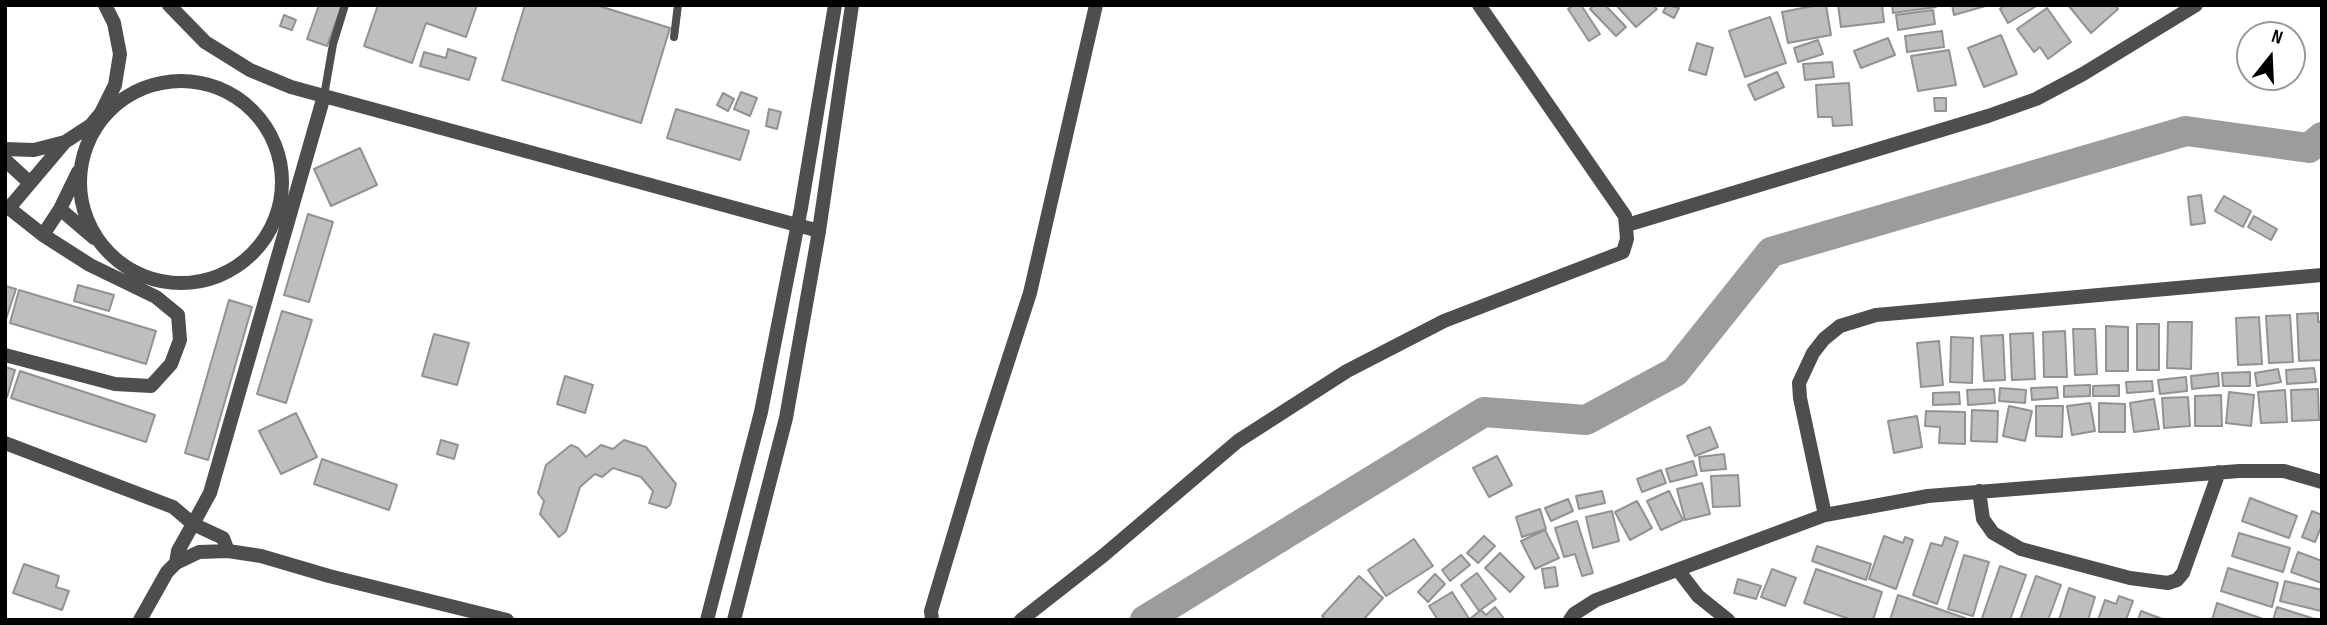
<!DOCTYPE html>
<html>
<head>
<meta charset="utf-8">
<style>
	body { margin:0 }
	#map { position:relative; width:2327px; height:625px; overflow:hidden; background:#fff; font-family:"Sofia Sans Condensed",sans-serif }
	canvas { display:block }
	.frame { position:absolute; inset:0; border:7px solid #000; pointer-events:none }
	.north { position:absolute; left:2236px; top:21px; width:70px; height:70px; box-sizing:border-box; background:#fff; border:2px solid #999; border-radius:50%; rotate:18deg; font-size:19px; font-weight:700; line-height:28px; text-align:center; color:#000 }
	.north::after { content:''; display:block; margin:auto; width:24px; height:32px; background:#000; clip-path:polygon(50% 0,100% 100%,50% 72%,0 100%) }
</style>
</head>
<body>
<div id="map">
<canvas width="2327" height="625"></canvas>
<div class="frame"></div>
<div class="north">N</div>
</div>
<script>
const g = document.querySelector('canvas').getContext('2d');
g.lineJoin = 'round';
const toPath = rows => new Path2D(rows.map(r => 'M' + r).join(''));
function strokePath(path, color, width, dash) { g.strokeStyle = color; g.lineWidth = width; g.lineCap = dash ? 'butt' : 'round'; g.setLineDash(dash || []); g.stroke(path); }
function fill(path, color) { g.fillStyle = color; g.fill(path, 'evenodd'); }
const river = toPath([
	[1145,620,1484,412,1586,420,1675,372,1771,252,2186,131,2309,148,2322,137]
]);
const building = toPath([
	[319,5,342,5,327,46,307,39,319,5],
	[378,5,477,5,466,37,426,23,412,63,364,46,378,5],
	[525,5,596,5,670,28,641,123,502,80,525,5],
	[1574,5,1581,5,1600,34,1589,41,1568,9,1574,5],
	[1594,5,1605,5,1626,27,1616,36,1590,9,1594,5],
	[1616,5,1653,5,1657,9,1636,27,1616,5],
	[1667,5,1679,8,1674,18,1663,12,1667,5],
	[1818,5,1826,5,1831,35,1788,43,1782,12,1818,5],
	[1838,5,1882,5,1884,22,1841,27,1838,5],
	[1892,5,1936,5,1936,7,1893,13,1892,5],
	[1952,5,1989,5,1954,15,1952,5],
	[2005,5,2038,5,2008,23,2000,9,2005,5],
	[2068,5,2115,5,2118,9,2091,33,2068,5],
	[2047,8,2071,42,2048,59,2040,47,2034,52,2017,29,2047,8],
	[1933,10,1935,24,1898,30,1896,15,1933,10],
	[284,15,296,20,292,30,280,26,284,15],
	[1770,17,1786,63,1745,77,1729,31,1770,17],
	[1942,31,1944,47,1907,52,1905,36,1942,31],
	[2001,35,2017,74,1984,87,1968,48,2001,35],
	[1888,38,1895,55,1861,68,1854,51,1888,38],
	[1818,40,1823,54,1798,62,1794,48,1818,40],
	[1697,43,1713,48,1706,75,1689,70,1697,43],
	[448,49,476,58,469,80,420,66,424,52,446,58,448,49],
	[1949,50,1956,85,1918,91,1911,56,1949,50],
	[1832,62,1834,77,1805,80,1803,64,1832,62],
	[1777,72,1784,87,1755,100,1748,85,1777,72],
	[1849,83,1852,125,1833,126,1832,117,1818,117,1816,85,1849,83],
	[741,92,757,98,750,116,734,109,741,92],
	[723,93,734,99,728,111,717,105,723,93],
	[1934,98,1946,98,1946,111,1935,111,1934,98],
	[676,109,749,131,740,160,667,138,676,109],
	[769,109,781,112,777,129,766,126,769,109],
	[360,148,377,185,331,206,314,169,360,148],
	[2201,195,2205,223,2191,225,2188,197,2201,195],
	[2224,196,2251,211,2243,227,2215,211,2224,196],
	[308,214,333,222,309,302,284,295,308,214],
	[2254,216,2277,229,2271,240,2248,227,2254,216],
	[78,285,114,295,109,311,74,301,78,285],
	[5,286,16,289,6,319,5,319,5,286],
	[19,290,156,331,146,364,10,323,19,290],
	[229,300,252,307,208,460,185,453,229,300],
	[282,311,312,320,286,403,257,394,282,311],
	[2318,313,2318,322,2322,321,2322,360,2299,361,2297,314,2318,313],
	[2290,315,2293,362,2269,363,2266,316,2290,315],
	[2259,317,2262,364,2238,365,2236,318,2259,317],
	[2168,322,2192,322,2191,369,2167,368,2168,322],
	[2137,324,2159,324,2159,370,2137,370,2137,324],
	[2106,326,2128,327,2128,371,2106,371,2106,326],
	[2073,329,2095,329,2097,374,2075,375,2073,329],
	[2065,331,2067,377,2044,377,2043,332,2065,331],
	[2033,333,2035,379,2012,380,2010,334,2033,333],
	[434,334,469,343,457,385,422,376,434,334],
	[2003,335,2005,380,1984,381,1981,336,2003,335],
	[1951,337,1973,338,1972,383,1950,382,1951,337],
	[1939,341,1943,385,1921,387,1917,343,1939,341],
	[5,367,15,370,7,397,5,397,5,367],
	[2314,368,2316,382,2287,384,2286,370,2314,368],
	[2278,369,2281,382,2257,386,2255,373,2278,369],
	[20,371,155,415,146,442,11,398,20,371],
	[2250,372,2250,386,2223,386,2222,373,2250,372],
	[2218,373,2219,386,2192,389,2191,376,2218,373],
	[565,376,593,385,585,413,557,404,565,376],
	[2186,377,2187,391,2160,394,2158,380,2186,377],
	[2152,381,2153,391,2127,393,2126,382,2152,381],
	[2090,385,2090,396,2064,397,2064,386,2090,385],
	[2119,385,2119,396,2093,396,2093,386,2119,385],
	[2057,387,2058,398,2032,400,2031,388,2057,387],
	[2000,388,2026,390,2025,403,1999,401,2000,388],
	[1994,389,1995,403,1968,405,1967,390,1994,389],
	[2318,389,2319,420,2292,421,2291,390,2318,389],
	[2285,390,2287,422,2261,423,2258,392,2285,390],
	[1959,392,1960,404,1933,405,1933,393,1959,392],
	[2229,392,2254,395,2251,426,2226,423,2229,392],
	[2221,395,2222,426,2195,426,2195,396,2221,395],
	[2188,397,2190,426,2164,428,2162,398,2188,397],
	[2154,399,2159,429,2134,432,2130,403,2154,399],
	[2090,403,2095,431,2072,435,2067,406,2090,403],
	[2099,403,2125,404,2125,432,2099,432,2099,403],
	[2009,406,2032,411,2025,441,2003,436,2009,406],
	[2036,406,2063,406,2062,437,2036,436,2036,406],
	[1972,410,1998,411,1997,442,1971,441,1972,410],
	[1926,411,1965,412,1965,444,1939,443,1940,427,1925,426,1926,411],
	[296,413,317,457,281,474,259,431,296,413],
	[1917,416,1922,447,1894,453,1888,421,1917,416],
	[1710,427,1718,447,1695,456,1687,436,1710,427],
	[441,440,458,445,454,459,437,454,441,440],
	[624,440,646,447,676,484,670,505,666,508,649,503,653,491,641,477,613,468,602,477,595,474,580,487,566,531,559,537,540,514,544,501,538,493,546,465,571,445,578,448,586,457,601,445,613,449,624,440],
	[1724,454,1726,469,1701,471,1699,457,1724,454],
	[1497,456,1512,485,1489,497,1473,468,1497,456],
	[322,459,397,485,389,510,314,484,322,459],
	[1693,461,1697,475,1670,482,1666,469,1693,461],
	[1661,470,1666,483,1642,492,1637,479,1661,470],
	[1738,475,1740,506,1713,507,1711,476,1738,475],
	[1702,483,1710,514,1685,520,1677,489,1702,483],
	[1602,491,1605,503,1579,509,1576,496,1602,491],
	[1669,491,1683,520,1661,530,1647,501,1669,491],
	[2250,498,2297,516,2289,538,2242,521,2250,498],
	[1568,499,1573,511,1551,521,1545,508,1568,499],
	[1637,501,1652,528,1630,540,1615,512,1637,501],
	[1540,509,1546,529,1522,537,1516,517,1540,509],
	[1612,511,1619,541,1593,548,1586,517,1612,511],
	[2312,511,2322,515,2322,525,2315,542,2302,537,2312,511],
	[1577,521,1593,573,1582,576,1575,554,1564,557,1555,528,1577,521],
	[1545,530,1559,558,1535,569,1521,541,1545,530],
	[2239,533,2290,548,2283,572,2232,556,2239,533],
	[1484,536,1495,546,1478,563,1467,553,1484,536],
	[1884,536,1903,543,1905,537,1913,540,1896,589,1869,579,1884,536],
	[1945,537,1958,542,1937,604,1913,595,1931,543,1942,546,1945,537],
	[1414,539,1433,566,1386,596,1368,570,1414,539],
	[1817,546,1871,564,1866,580,1812,561,1817,546],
	[2298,552,2322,561,2322,583,2291,572,2298,552],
	[1500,553,1524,577,1510,592,1485,568,1500,553],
	[1461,555,1470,565,1450,581,1442,570,1461,555],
	[1964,555,1989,562,1973,616,1948,609,1964,555],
	[24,564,59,576,56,587,69,591,62,610,13,593,24,564],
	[2000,566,2026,575,2010,620,1988,620,1982,618,2000,566],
	[1555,567,1558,586,1545,588,1542,569,1555,567],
	[2228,568,2278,583,2272,607,2221,591,2228,568],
	[1772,569,1796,578,1785,606,1761,597,1772,569],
	[1816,569,1882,592,1873,620,1852,620,1804,603,1816,569],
	[1477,573,1496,599,1479,611,1461,585,1477,573],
	[1435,574,1445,584,1428,602,1418,592,1435,574],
	[1359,576,1383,598,1363,620,1326,620,1322,616,1359,576],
	[2036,576,2061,585,2048,620,2020,620,2036,576],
	[1738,579,1761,586,1756,599,1734,593,1738,579],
	[2285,581,2322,590,2321,611,2280,601,2285,581],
	[2069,588,2095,597,2088,620,2059,620,2069,588],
	[1452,592,1470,620,1438,620,1429,606,1452,592],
	[1898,595,1965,618,1964,620,1890,620,1898,595],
	[2119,596,2133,601,2126,620,2098,620,2105,600,2116,604,2119,596],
	[2217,603,2266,620,2212,620,2217,603],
	[1495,607,1505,620,1472,620,1471,618,1481,610,1486,615,1495,607],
	[2277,607,2318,620,2273,620,2277,607],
	[2141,611,2165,620,2138,620,2141,611]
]);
const service = toPath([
	[674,37,678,5],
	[324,96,333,44,345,5]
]);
const minor = toPath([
	[169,5,205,42,250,70,291,87,819,231],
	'80 182a101 101 0 1 1 202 0a101 101 0 1 1-202 0Z',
	[5,149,34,150,65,142,91,125,101,113,115,85,120,54,114,23,105,5],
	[5,160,30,183],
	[5,205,43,235,90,265,156,297,178,315,180,340,171,364,151,386,115,384,5,355],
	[9,208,64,143],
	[60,209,94,238],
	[1627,225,1988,116,2036,99,2083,74,2196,5],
	[43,235,60,209,78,172],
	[1979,491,1983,519,1993,533,2021,549,2130,578,2168,583,2177,580,2183,573,2219,472],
	[1825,515,1800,398,1799,383,1813,353,1824,339,1840,326,1876,315,2322,275],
	[193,524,210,493,324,96],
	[1678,570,1698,596,1728,620],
	[932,620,931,611,981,444,1030,293,1096,5],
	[1021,620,1104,555,1238,441,1347,371,1444,321,1623,252,1627,239,1625,216,1479,5],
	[1570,620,1574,614,1596,600,1825,515,1928,496,2239,471,2284,471,2322,482]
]);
const tertiary = toPath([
	[5,443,173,507,193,524,223,538,228,551],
	[176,563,178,551,193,524],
	[140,620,167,572,176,563,199,552,228,551,261,556,329,576,507,620],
	[707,620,761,412,801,208,835,5],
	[734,620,786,418,819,231,852,5]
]);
strokePath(river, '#9c9c9c', 30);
fill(building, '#bebebe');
strokePath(building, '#929292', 2);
strokePath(service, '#4e4e4e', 8);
strokePath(minor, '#4e4e4e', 14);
strokePath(tertiary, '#4e4e4e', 14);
</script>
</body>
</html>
